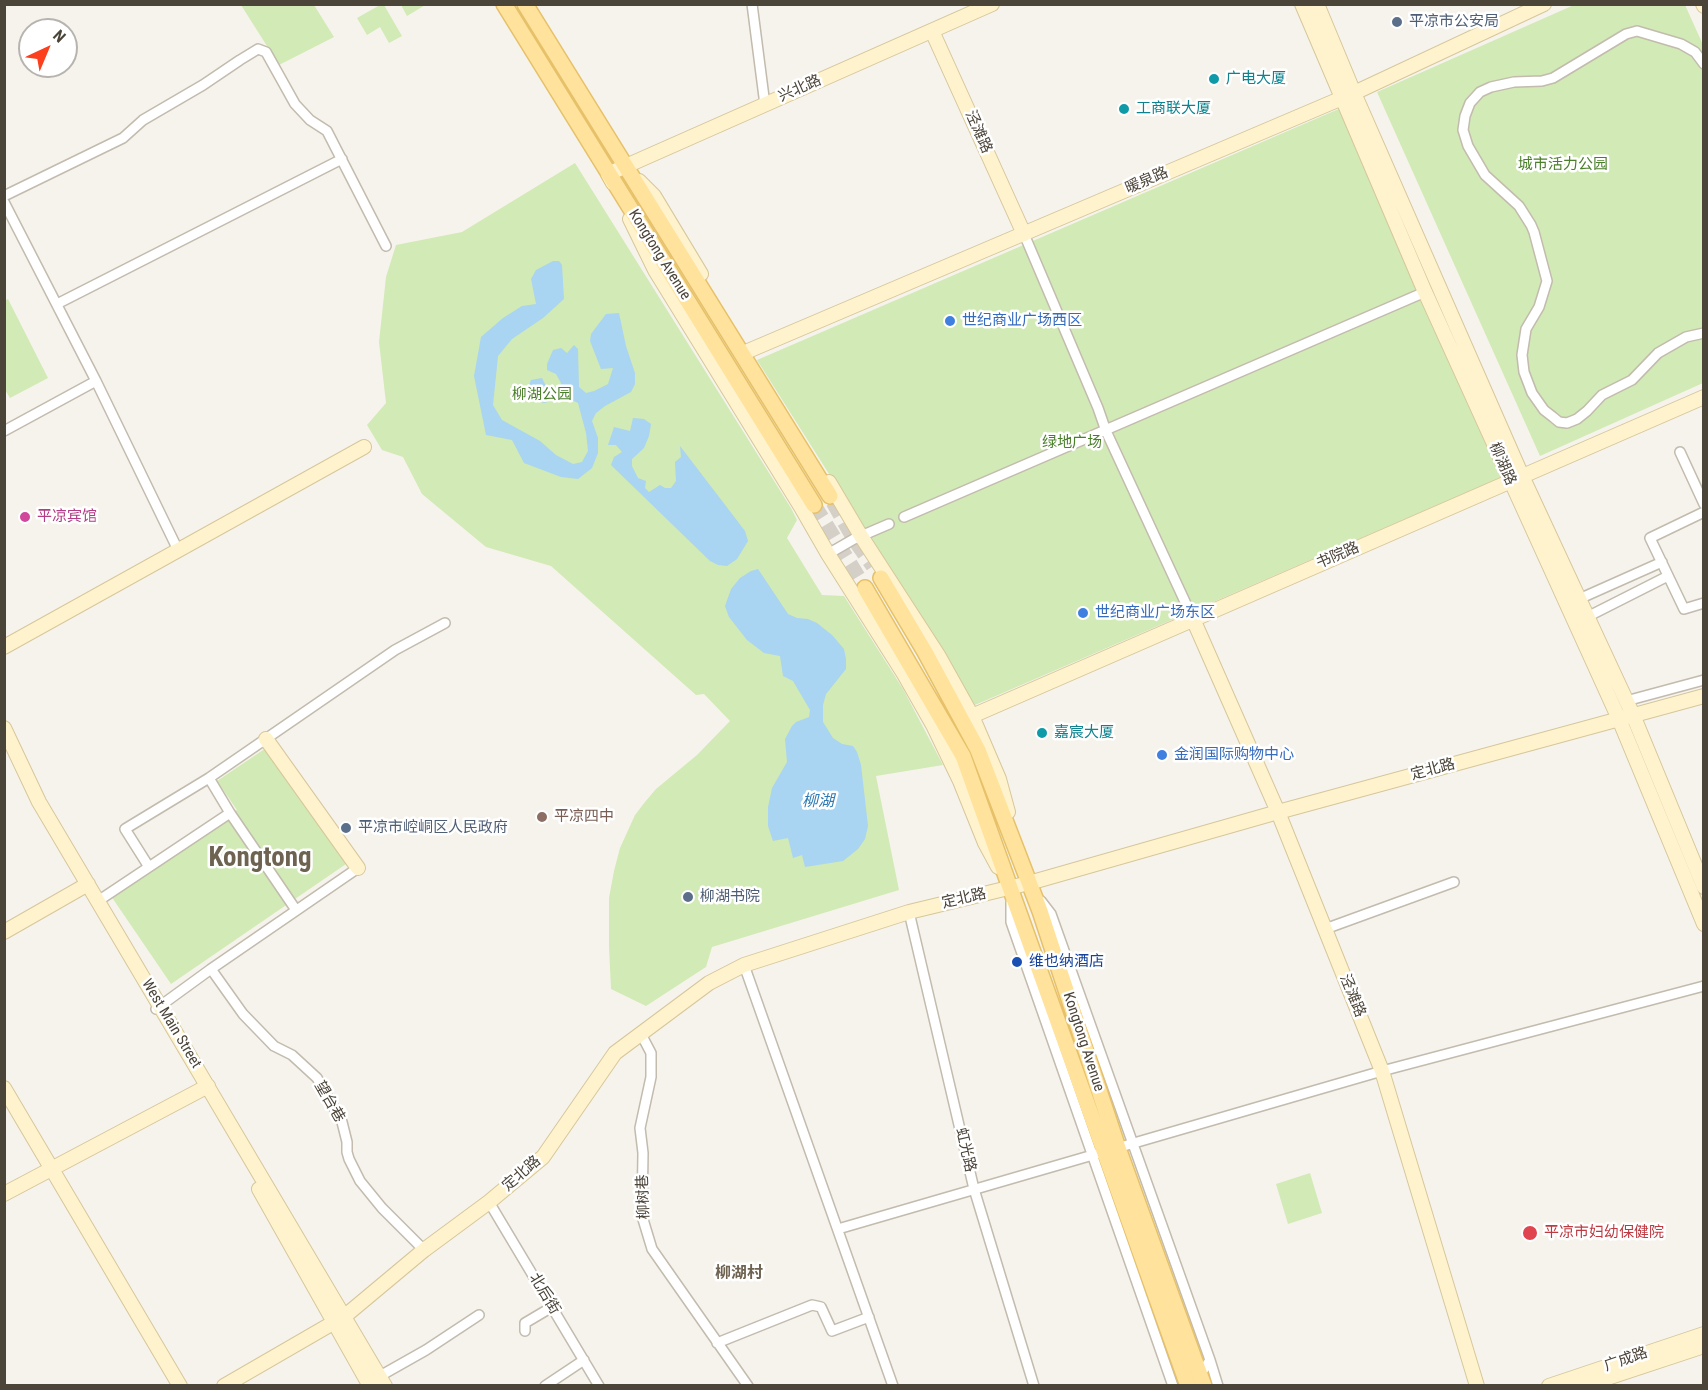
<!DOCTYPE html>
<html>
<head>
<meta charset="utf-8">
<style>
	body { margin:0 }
	#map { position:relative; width:1708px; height:1390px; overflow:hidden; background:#f6f3ec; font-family:"Roboto Condensed",sans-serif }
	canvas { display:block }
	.frame { position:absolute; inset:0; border:6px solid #4b4439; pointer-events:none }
	.north { position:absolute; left:18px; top:18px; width:60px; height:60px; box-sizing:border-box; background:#fff; border:2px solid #b7b4b0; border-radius:50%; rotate:44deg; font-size:16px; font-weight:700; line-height:24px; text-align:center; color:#4b4439 }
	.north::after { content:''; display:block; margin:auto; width:21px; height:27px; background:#fc3f1d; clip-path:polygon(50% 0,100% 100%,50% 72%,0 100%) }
</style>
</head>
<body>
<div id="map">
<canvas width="1708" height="1390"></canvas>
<div class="frame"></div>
<div class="north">N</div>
</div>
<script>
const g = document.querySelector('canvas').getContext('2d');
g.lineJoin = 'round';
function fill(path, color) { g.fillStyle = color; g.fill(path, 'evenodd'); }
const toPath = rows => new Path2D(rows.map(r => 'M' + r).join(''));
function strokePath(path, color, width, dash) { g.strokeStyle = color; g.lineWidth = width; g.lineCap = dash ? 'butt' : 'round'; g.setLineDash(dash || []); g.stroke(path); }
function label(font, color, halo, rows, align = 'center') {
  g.font = font + ' "Roboto Condensed","Noto Sans SC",sans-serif'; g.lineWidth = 5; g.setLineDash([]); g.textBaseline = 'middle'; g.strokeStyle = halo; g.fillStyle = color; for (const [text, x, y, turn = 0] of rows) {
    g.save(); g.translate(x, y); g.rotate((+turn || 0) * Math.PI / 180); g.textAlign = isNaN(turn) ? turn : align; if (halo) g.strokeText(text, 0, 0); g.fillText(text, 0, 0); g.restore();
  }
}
const green = toPath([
	[427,4,407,16,401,5,401,4],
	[241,5,314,5,334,37,279,65],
	[380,5,384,5,402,36,389,43,380,27,367,35,357,18],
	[1574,5,1685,5,1704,47,1703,383,1540,456,1377,92],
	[1341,108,1502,477,975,705,757,360],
	[575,163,791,508,797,520,787,538,822,595,844,596,903,689,943,765,876,776,899,890,712,947,706,967,646,1006,611,989,609,946,609,898,614,871,620,848,635,815,645,802,656,789,697,755,730,721,704,694,696,695,551,566,486,547,422,494,403,457,382,450,367,425,386,403,379,342,386,277,396,245,462,232],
	[8,299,48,378,10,398,4,388,4,301],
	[266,748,346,864,171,984,111,896,237,810,217,781],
	[1310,1173,1322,1213,1288,1224,1276,1184]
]);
const water = toPath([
	[553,261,559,261,562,265,564,299,543,318,512,339,498,356,493,405,502,420,540,441,556,455,573,464,582,462,588,451,586,433,578,403,566,397,544,403,532,399,527,390,531,380,542,378,548,390,558,390,561,383,556,374,547,370,547,364,553,350,561,348,567,353,574,345,578,349,579,387,586,393,594,391,608,384,613,368,601,369,590,341,591,334,606,314,619,313,626,346,635,373,635,384,631,392,605,406,596,413,592,421,598,438,598,453,592,468,578,479,561,477,524,463,512,440,486,435,474,376,481,337,503,318,522,306,536,304,531,279,536,270],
	[633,418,644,419,651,424,649,436,644,448,632,459,632,466,638,478,646,481,645,488,649,492,660,485,665,488,671,488,676,481,675,462,681,457,680,446,745,531,748,541,737,559,727,566,718,565,710,561,611,465,614,457,622,452,616,445,608,445,614,427,630,431],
	[758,569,788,614,797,618,808,619,817,623,832,635,844,649,846,659,846,669,826,694,823,705,823,722,833,738,842,744,853,746,857,752,861,765,868,826,865,839,858,849,843,861,805,867,802,855,793,858,788,838,773,841,768,826,768,807,772,788,787,762,785,739,792,726,796,722,809,717,810,710,793,681,783,676,780,656,764,653,747,640,729,617,725,606,731,589,740,578,751,571]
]);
const primaryTunnel = toPath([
	[833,502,854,539,873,566],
	[814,505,865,588]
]);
const street = toPath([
	[752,4,765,105],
	[1704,64,1695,52,1681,44,1637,31,1626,34,1553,78,1542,81,1514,82,1491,87,1480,92,1470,103,1465,116,1463,130,1468,146,1485,175,1519,206,1531,225,1534,232,1547,281,1539,307,1526,329,1522,355,1524,372,1532,393,1544,410,1553,417,1559,422,1567,423,1577,419,1587,411,1602,395,1632,380,1658,353,1686,337,1704,333],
	[4,196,123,138,143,120,203,85,240,60,258,49,266,52,295,104,310,120,327,131,386,246],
	[4,202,96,381,178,550],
	[1024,234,1098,408,1106,431,1193,619],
	[57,304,342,159],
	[4,431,96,381],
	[1680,452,1704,504],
	[1704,512,1650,538,1684,609,1704,603],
	[904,517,1425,292],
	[828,554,854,539,889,524],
	[1579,599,1662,562],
	[1587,617,1668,576],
	[1626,701,1704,680],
	[230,813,296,910],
	[149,867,125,829,209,778,395,650,445,623],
	[98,901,230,813,209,778],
	[1041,901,1051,914,1210,1360,1200,1375],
	[1011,902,1011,922,1173,1386],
	[909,912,974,1189,1034,1386],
	[1325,929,1454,882],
	[744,965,893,1386],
	[211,969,243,1014,274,1046,292,1055,317,1078,342,1122,347,1142,347,1152,349,1159,360,1181,382,1208,424,1250],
	[156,1009,211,969,358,868],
	[641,1034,651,1053,651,1077,640,1128,643,1153,642,1216,652,1249,748,1386],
	[489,1202,599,1386],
	[838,1229,1382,1071,1704,986],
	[525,1331,525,1323,552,1307],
	[717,1343,812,1305,821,1307,832,1331,869,1317],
	[1210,1360,1218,1386],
	[380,1376,426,1350,479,1315],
	[545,1386,584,1360]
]);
const secondary = toPath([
	[1302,4,1425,292,1619,719,1704,924],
	[1317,4,1354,93,1522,476,1633,715,1704,887],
	[1703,4,1704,6],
	[932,31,1024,234],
	[639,181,654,196,701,274],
	[613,183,608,174,992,4],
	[630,219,655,270,801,507,828,554,904,674,933,725,960,781,985,843,998,867],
	[748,351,1354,93,1544,4],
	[829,482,861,536,938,655,972,716,999,779,1008,812],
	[1193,619,1278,812,1382,1071,1477,1386],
	[4,647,364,447],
	[972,716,1704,397],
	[4,728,39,802,385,1386],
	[266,739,358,868],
	[4,932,88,884],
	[4,1088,180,1386],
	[259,1189,370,1386],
	[4,1194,208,1086],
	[224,1386,345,1316,424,1250,489,1202,543,1157,615,1053,709,983,744,965,909,912,1029,883,1278,812,1704,696],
	[1549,1386,1704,1334],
	[1583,1386,1704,1346]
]);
const primary = toPath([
	[504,4,814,505],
	[525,4,830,496],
	[881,578,925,652,978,750,1040,911,1118,1148,1204,1386],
	[865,588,963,756,1188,1386]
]);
const markers = [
	[1397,22,6,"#5c6f8a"],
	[1214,79,6,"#0f9aa8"],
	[1124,109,6,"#0f9aa8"],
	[950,321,6,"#3f7fe0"],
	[25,517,6,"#d1479c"],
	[1083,613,6,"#3f7fe0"],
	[1042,733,6,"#0f9aa8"],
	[1162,755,6,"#3f7fe0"],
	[542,817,6,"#8d6e63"],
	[346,828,6,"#5c6f8a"],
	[688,897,6,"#5c6f8a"],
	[1017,962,6,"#1a4fb4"],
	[1530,1233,8,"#e0444e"]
];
const serviceNames = [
	["平凉市公安局",1409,22],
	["平凉市崆峒区人民政府",358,828],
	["柳湖书院",700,897]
];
const cultureNames = [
	["广电大厦",1226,79],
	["工商联大厦",1136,109],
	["嘉宸大厦",1054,733]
];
const streetNames = [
	["兴北路",800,89,-24],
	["泾滩路",978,132,66],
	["暖泉路",1147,181,-23],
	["Kongtong Avenue",659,255,58],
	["柳湖路",1502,464,66],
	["书院路",1338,556,-23],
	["定北路",1433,770,-15],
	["定北路",964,899,-13],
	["泾滩路",1352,996,68],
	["West Main Street",171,1024,59],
	["Kongtong Avenue",1083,1042,72],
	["望台巷",329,1102,60],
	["虹光路",965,1150,77],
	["定北路",522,1174,-41],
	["柳树巷",644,1197,-92],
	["北后街",544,1294,59],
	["广成路",1626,1360,-19]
];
const parkNames = [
	["城市活力公园",1563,165],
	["柳湖公园",542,395],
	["绿地广场",1072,443]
];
const shopNames = [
	["世纪商业广场西区",962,321],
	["世纪商业广场东区",1095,613],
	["金润国际购物中心",1174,755]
];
const hotelNames = [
	["平凉宾馆",37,517]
];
const educationNames = [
	["平凉四中",554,817]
];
const transitNames = [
	["维也纳酒店",1029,962]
];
const healthNames = [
	["平凉市妇幼保健院",1544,1233]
];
const waterNames = [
	["柳湖",818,802]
];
const neighbourhoodNames = [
	["柳湖村",739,1274]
];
const townNames = [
	["Kongtong",260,859]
];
fill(green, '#d2eab5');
fill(water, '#a9d4f2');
strokePath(primaryTunnel, '#d4d0c8', 15, [15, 8]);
strokePath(street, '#c2bbae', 12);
strokePath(secondary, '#d6c79b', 16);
strokePath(primary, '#e6c16a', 18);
strokePath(street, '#fff', 9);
strokePath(secondary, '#fff3cd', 14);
strokePath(primary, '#ffe39c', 15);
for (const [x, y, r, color] of markers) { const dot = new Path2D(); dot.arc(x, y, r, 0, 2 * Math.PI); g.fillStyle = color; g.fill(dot); strokePath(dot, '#fff', 2); }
label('15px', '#4e5e75', '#fff', serviceNames, 'left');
label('15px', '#0d838f', '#fff', cultureNames, 'left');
label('15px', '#4b4439', '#fff', streetNames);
label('15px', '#4a7f2a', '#fff', parkNames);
label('15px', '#366cbe', '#fff', shopNames, 'left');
label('15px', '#b23c85', '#fff', hotelNames, 'left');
label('15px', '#785e54', '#fff', educationNames, 'left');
label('15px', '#164399', '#fff', transitNames, 'left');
label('15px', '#be3a42', '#fff', healthNames, 'left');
label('italic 16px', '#2e7ab2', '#fff', waterNames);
label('bold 16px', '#6e6250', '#fff', neighbourhoodNames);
label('bold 27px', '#6e6250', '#fff', townNames);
</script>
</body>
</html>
